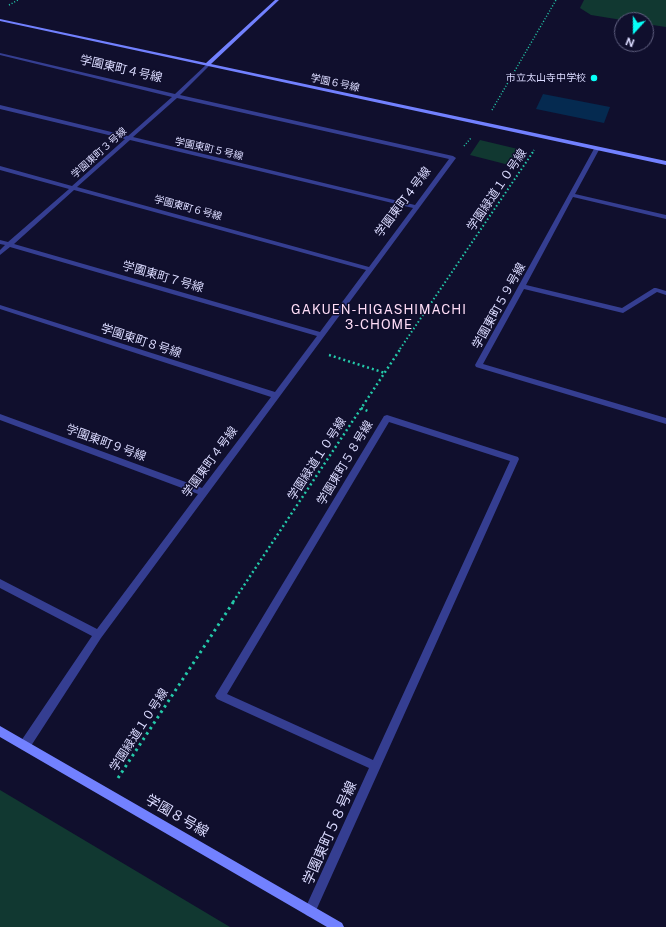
<!DOCTYPE html>
<html>
<head>
<meta charset="utf-8">
<style>
	body { margin:0 }
	#map { position:relative; width:666px; height:927px; overflow:hidden; background:#100f2d; font-family:"Public Sans",sans-serif }
	canvas { display:block }
	.north { position:absolute; left:614px; top:12px; width:40px; height:40px; box-sizing:border-box; background:#100f2d; border:1px solid #616181; border-radius:50%; rotate:201deg; font-size:11px; font-weight:700; line-height:16px; text-align:center; color:#dbdbff }
	.north::after { content:''; display:block; margin:auto; width:14px; height:18px; background:#07fff7; clip-path:polygon(50% 0,100% 100%,50% 72%,0 100%) }
</style>
</head>
<body>
<div id="map">
<canvas width="666" height="927"></canvas>
<div class="north">N</div>
</div>
<script>
const g = document.querySelector('canvas').getContext('2d');
g.lineJoin = 'round';
function fill(path, color) { g.fillStyle = color; g.fill(path, 'evenodd'); }
const toPath = rows => new Path2D(rows.map(r => 'M' + r).join(''));
function strokePath(path, color, width, dash) { g.strokeStyle = color; g.lineWidth = width; g.lineCap = dash ? 'butt' : 'round'; g.setLineDash(dash || []); g.stroke(path); }
function label(font, color, halo, rows, align = 'center') {
  g.font = font + ' "Public Sans","Noto Sans JP",sans-serif'; g.lineWidth = 3; g.setLineDash([]); g.textBaseline = 'middle'; g.strokeStyle = halo; g.fillStyle = color; for (const [text, x, y, turn = 0] of rows) {
    g.save(); g.translate(x, y); g.rotate((+turn || 0) * Math.PI / 180); g.textAlign = isNaN(turn) ? turn : align; if (halo) g.strokeText(text, 0, 0); g.fillText(text, 0, 0); g.restore();
  }
}
const green = toPath([
	[584,0,666,0,666,27,646,24,646,20,622,20,591,15,580,8],
	[480,140,522,150,513,166,470,155],
	[0,790,230,927,0,927]
]);
const water = toPath([
	[543,94,610,107,604,123,536,109]
]);
const pathFar3 = toPath([
	[9,5,18,0],
	[492,110,556,0],
	[464,146,471,138],
	[532,153,534,150]
]);
const pathFar2 = toPath([
	[400,349,533,152]
]);
const pathFar1 = toPath([
	[329,355,385,373],
	[361,408,370,412],
	[233,602,401,348]
]);
const path = toPath([
	[118,778,234,601]
]);
const street = toPath([
	[0,53,175,94,208,63,210,64,210,65,180,95,453,156,456,158,101,638,29,749,25,750,21,749,20,745,21,741,92,636,0,588,0,579,97,629,198,494,0,420,0,414,202,488,271,397,0,309,0,305,275,392,317,336,10,247,0,255,0,250,5,245,0,244,0,240,8,242,69,189,0,170,0,166,72,186,125,139,0,109,0,105,128,136,172,97,0,55,0,53],
	[177,98,449,159,415,205,133,137,177,98],
	[130,140,413,208,369,267,77,187,130,140],
	[74,190,366,270,320,332,14,244,74,190],
	[595,147,600,148,575,194,666,215,666,219,573,197,526,285,622,308,654,288,656,288,666,291,666,295,657,292,623,313,524,289,483,364,666,418,666,424,476,367,475,365,595,147],
	[387,415,518,457,519,459,314,915,310,917,306,915,304,911,369,768,217,699,215,696,384,416,387,415],
	[389,422,510,461,373,760,227,694,389,422]
]);
const secondary = toPath([
	[275,0,279,0,211,64,666,161,666,165,0,21,0,19,206,63,275,0],
	[0,726,342,923,344,927,327,927,0,737,0,726]
]);
const markers = [
	[594,78,4,"#07fff7"]
];
const farPoinames = [
	["市立太山寺中学校",586,78]
];
const farStreetnames = [
	["学園６号線",335,83,12],
	["学園東町５号線",209,149,13],
	["学園東町３号線",99,153,-42],
	["学園東町６号線",188,208,15]
];
const streetNames = [
	["学園東町４号線",121,69,13],
	["学園緑道１０号線",497,190,-56],
	["学園東町４号線",403,202,-53],
	["学園東町７号線",163,277,16],
	["学園東町５９号線",499,306,-61],
	["学園東町８号線",141,341,18],
	["学園東町９号線",106,443,20],
	["学園緑道１０号線",317,459,-57],
	["学園東町４号線",210,462,-54],
	["学園東町５８号線",345,463,-59],
	["学園緑道１０号線",139,730,-57]
];
const neighbourhoodNames = [
	["GAKUEN-HIGASHIMACHI",379,310],
	["3-CHOME",379,325]
];
const nearStreetnames = [
	["学園８号線",177,816,30],
	["学園東町５８号線",330,833,-66]
];
fill(green, '#113831');
fill(water, '#052a50');
strokePath(pathFar3, '#24caaa', 1.5, [1, 2]);
strokePath(pathFar2, '#24caaa', 2, [1.5, 2.5]);
strokePath(pathFar1, '#24caaa', 2.5, [2, 3]);
strokePath(path, '#24caaa', 3, [2.5, 4]);
fill(street, '#353e91');
fill(secondary, '#7281ff');
for (const [x, y, r, color] of markers) { const dot = new Path2D(); dot.arc(x, y, r, 0, 2 * Math.PI); g.fillStyle = color; g.fill(dot); strokePath(dot, '#100f2d', 1.5); }
label('10px', '#dbdbff', '#100f2d', farPoinames, 'right');
label('10px', '#dbdbff', '#100f2d', farStreetnames);
label('12px', '#dbdbff', '#100f2d', streetNames);
g.letterSpacing = '1px';
label('13px', '#ffddf7', '#100f2d', neighbourhoodNames);
g.letterSpacing = '0px';
label('14px', '#dbdbff', '#100f2d', nearStreetnames);
</script>
</body>
</html>
